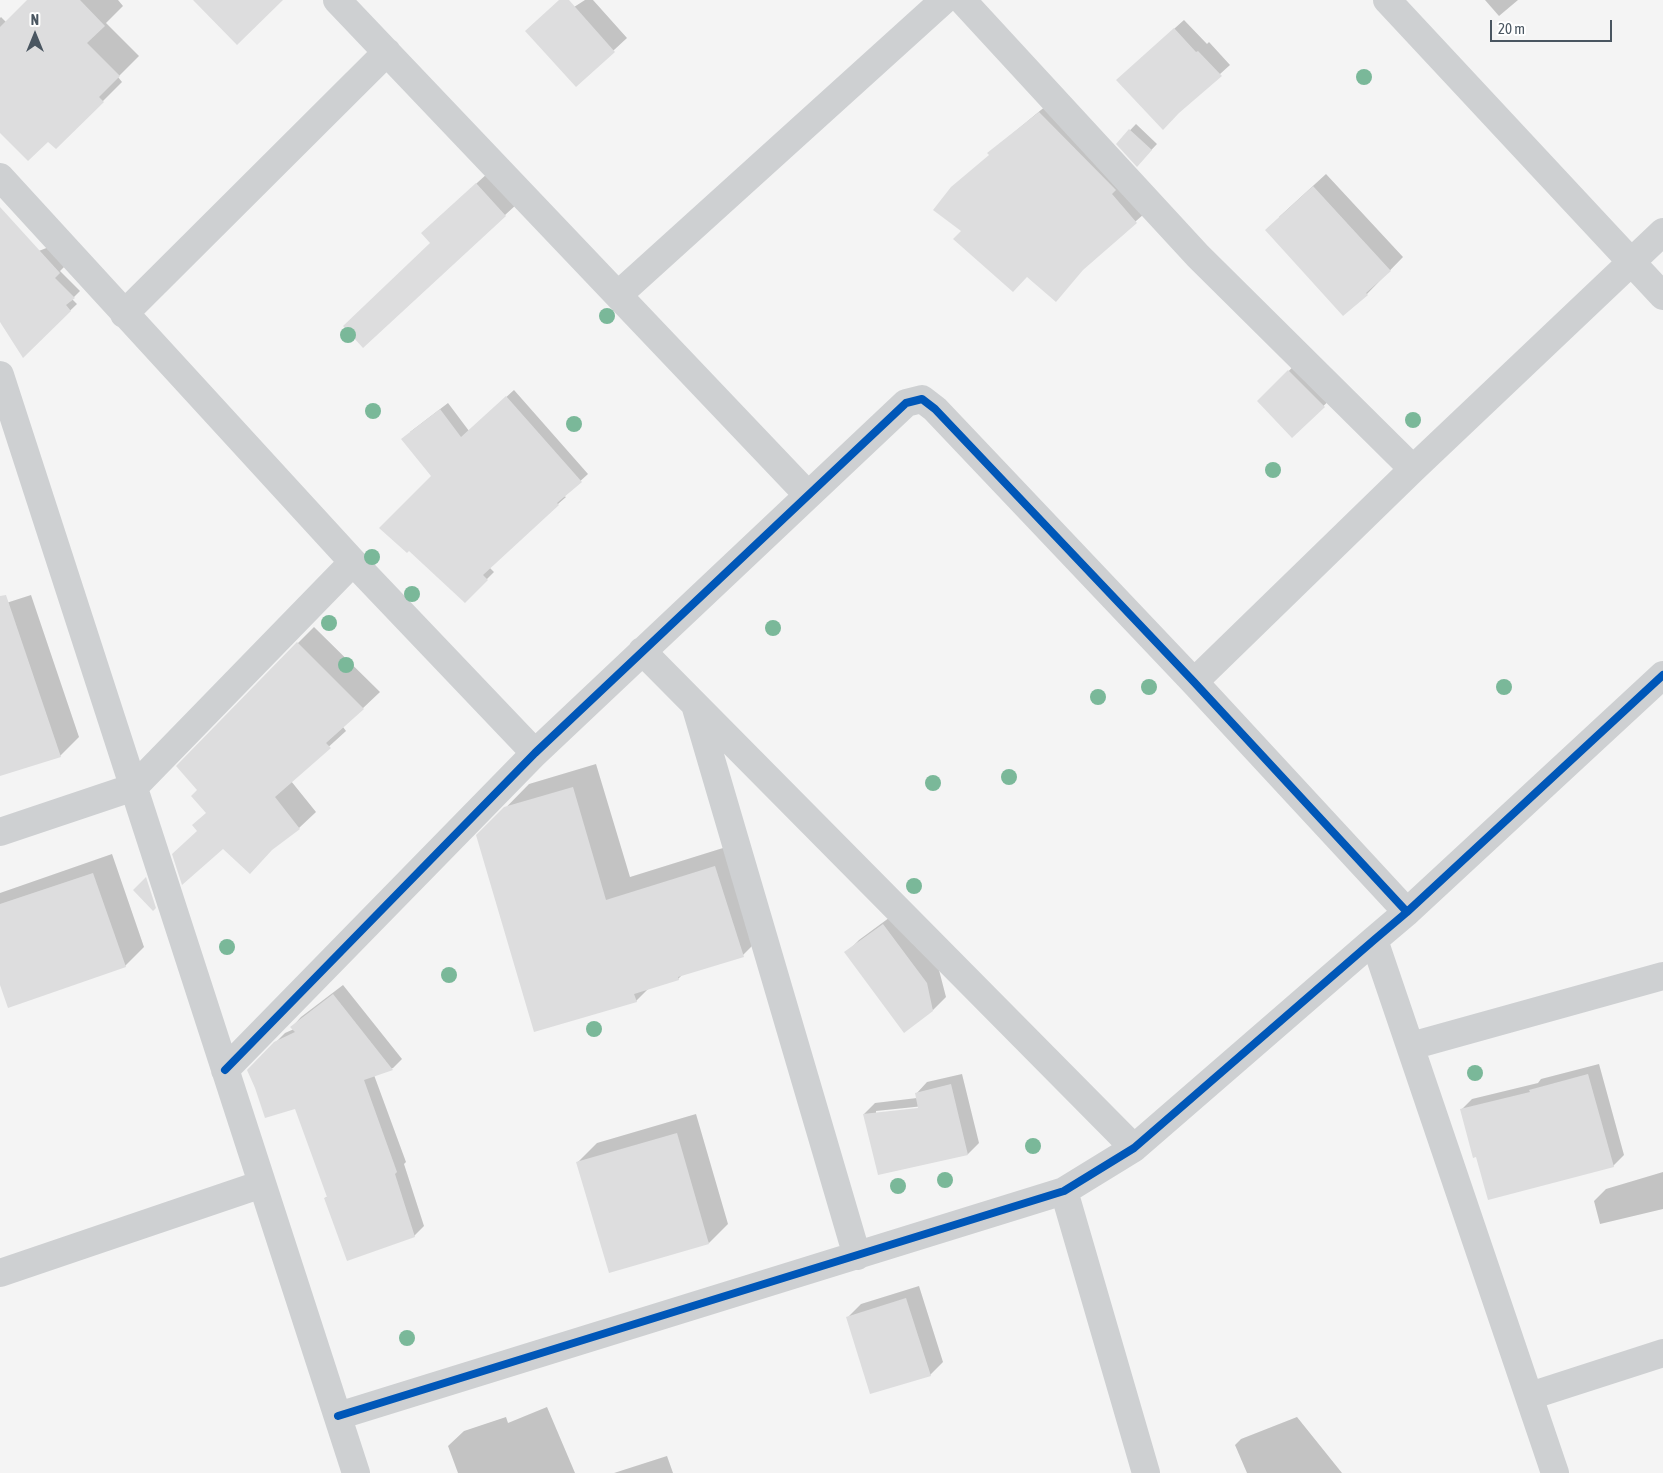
<!DOCTYPE html>
<html>
<head>
<meta charset="utf-8">
<style>
	body { margin:0 }
	#map { position:relative; width:1663px; height:1473px; overflow:hidden; background:#f4f4f4; font-family:"Asap Condensed",sans-serif }
	canvas { display:block }
	.north { position:absolute; left:10px; top:10px; width:50px; height:50px; -webkit-text-stroke:4px #fff; paint-order:stroke; rotate:0deg; font-size:14px; font-weight:700; line-height:20px; text-align:center; color:#4a5661 }
	.north::after { content:''; display:block; margin:auto; width:18px; height:22px; background:#4a5661; clip-path:polygon(50% 0,100% 100%,50% 72%,0 100%) }
	.scale { position:absolute; left:1490px; top:20px; width:122px; height:22px; box-sizing:border-box; border:2px solid #4a5661; border-top:0; padding-left:6px; font-size:15px; line-height:18px; white-space:nowrap; color:#4a5661; -webkit-text-stroke:4px #fff; paint-order:stroke }
</style>
</head>
<body>
<div id="map">
<canvas width="1663" height="1473"></canvas>
<div class="north">N</div>
<div class="scale">20 m</div>
</div>
<script>
const g = document.querySelector('canvas').getContext('2d');
g.lineJoin = 'round';
function fill(path, color) { g.fillStyle = color; g.fill(path, 'evenodd'); }
const toPath = rows => new Path2D(rows.map(r => 'M' + r).join(''));
function strokePath(path, color, width, dash) { g.strokeStyle = color; g.lineWidth = width; g.lineCap = dash ? 'butt' : 'round'; g.setLineDash(dash || []); g.stroke(path); }
const shadow = toPath([
	[28,0,118,0,123,6,106,23,139,56,118,77,122,82,103,101,48,140,0,131,0,18,1,17,6,22],
	[585,0,593,0,627,38,576,85,546,25],
	[1485,0,1518,0,1499,16],
	[1184,20,1207,44,1209,42,1230,65,1180,110,1127,71],
	[1047,105,1144,214,1087,264,1027,275,963,231,990,155,989,153],
	[1136,124,1157,144,1137,165,1117,144],
	[488,173,517,204,505,215,432,243,434,222],
	[1326,174,1403,257,1367,294,1343,315,1279,217],
	[49,247,65,266,60,271,80,291,72,299,77,304,23,356,0,310,0,266],
	[1302,358,1337,393,1292,436,1258,401],
	[514,390,588,474,564,496,566,497,558,504,489,567,494,572,465,601,432,476,410,432,448,403,469,431],
	[31,595,79,737,60,756,0,775,0,605],
	[314,627,380,692,343,727,346,731,291,781,316,812,299,828,223,847,198,830,207,812,199,790,298,643],
	[596,764,630,877,739,843,766,932,743,955,683,974,678,979,649,988,636,1001,478,836,529,784],
	[112,854,144,947,125,966,0,981,0,893],
	[897,912,939,970,946,997,933,1010,846,953,859,940],
	[343,985,402,1059,393,1068,374,1075,406,1162,404,1164,424,1226,414,1236,325,1198,328,1196,296,1108,256,1087,248,1070,285,1033,294,1029,292,1027,301,1017],
	[1599,1064,1624,1155,1613,1166,1461,1110,1472,1099,1538,1083,1541,1079],
	[962,1074,979,1143,968,1154,879,1174,864,1114,875,1103,917,1098,916,1094,927,1082],
	[924,1106,925,1108,876,1114,876,1111],
	[696,1114,728,1224,709,1243,578,1162,597,1143],
	[1663,1172,1663,1209,1600,1224,1594,1201,1606,1189],
	[919,1286,943,1362,930,1375,848,1317,861,1304],
	[547,1407,575,1473,458,1473,448,1446,464,1431,506,1417,508,1423],
	[1297,1417,1342,1473,1247,1473,1235,1445,1241,1439],
	[667,1456,673,1473,614,1473]
]);
const building = toPath([
	[27,0,80,0,105,26,87,43,120,76,99,97,104,102,56,149,48,142,28,161,0,133,0,27],
	[193,0,283,0,237,45],
	[559,0,569,0,615,52,576,87,525,31],
	[1174,28,1196,52,1198,51,1222,76,1179,113,1163,130,1116,80],
	[1039,112,1116,190,1112,194,1137,223,1083,270,1056,302,1027,277,1013,292,953,239,961,231,933,210,951,187,989,155,987,153],
	[1129,129,1152,150,1137,167,1116,144],
	[476,183,506,216,363,348,343,326,430,243,421,233],
	[1313,186,1391,271,1366,293,1368,295,1343,316,1265,230],
	[0,207,60,273,55,278,75,298,66,305,71,311,23,358,0,322],
	[1288,370,1325,407,1292,438,1257,401],
	[506,396,582,482,557,503,559,505,483,575,488,580,465,603,409,551,407,553,379,528,431,476,401,439,440,409,461,437],
	[6,595,61,757,0,776,0,596],
	[297,642,364,709,326,743,331,748,275,797,300,829,272,850,250,874,223,849,182,885,172,854,197,831,192,825,206,813,191,796,197,790,176,766],
	[573,787,606,900,715,866,744,957,678,977,679,980,634,994,637,1002,534,1032,476,835,504,807],
	[93,873,126,967,8,1008,0,985,0,904],
	[146,877,156,908,153,911,133,890],
	[883,924,927,983,933,1011,904,1033,844,952],
	[333,994,393,1070,364,1080,397,1172,395,1174,415,1237,347,1261,324,1198,327,1197,295,1109,265,1118,255,1088,247,1070,274,1042,295,1032,290,1027],
	[1588,1074,1614,1167,1488,1200,1476,1157,1473,1158,1460,1109,1530,1092,1529,1090],
	[951,1084,968,1155,878,1175,863,1114,918,1108,915,1093],
	[677,1133,709,1244,609,1273,576,1162],
	[906,1298,931,1376,870,1394,846,1317]
]);
const street = toPath([
	[337,0,807,494],
	[962,0,1198,256,1413,469],
	[1387,0,1663,296],
	[0,177,353,562,535,753],
	[618,295,944,0],
	[124,314,387,52],
	[0,375,356,1473],
	[642,651,1134,1148],
	[1194,682,1413,469,1663,232],
	[696,708,857,1256],
	[0,832,134,787,353,562],
	[1374,940,1555,1473],
	[1411,1046,1663,976],
	[225,1070,535,753,906,403,922,399,935,409,1194,682,1407,912],
	[1064,1191,1146,1473],
	[0,1273,262,1184],
	[1530,1396,1663,1353],
	[338,1416,1064,1191,1134,1148,1374,940,1407,912,1663,675]
]);
const cycleway = toPath([
	[225,1070,535,753,906,403,922,399,935,409,1194,682,1407,912],
	[338,1416,1064,1191,1134,1148,1374,940,1407,912,1663,675]
]);
const trees = [
	[1364,77],
	[607,316],
	[348,335],
	[373,411],
	[1413,420],
	[574,424],
	[1273,470],
	[372,557],
	[412,594],
	[329,623],
	[773,628],
	[346,665],
	[1149,687],
	[1504,687],
	[1098,697],
	[1009,777],
	[933,783],
	[914,886],
	[227,947],
	[449,975],
	[594,1029],
	[1475,1073],
	[1033,1146],
	[945,1180],
	[898,1186],
	[407,1338]
];
fill(shadow, '#0003');
fill(building, '#ddddde');
strokePath(street, '#ced0d2', 28);
strokePath(cycleway, '#0057b8', 8);
g.fillStyle = '#7ab899';
for (const [x, y] of trees) { g.beginPath(); g.arc(x, y, 8, 0, 2 * Math.PI); g.fill(); }
</script>
</body>
</html>
